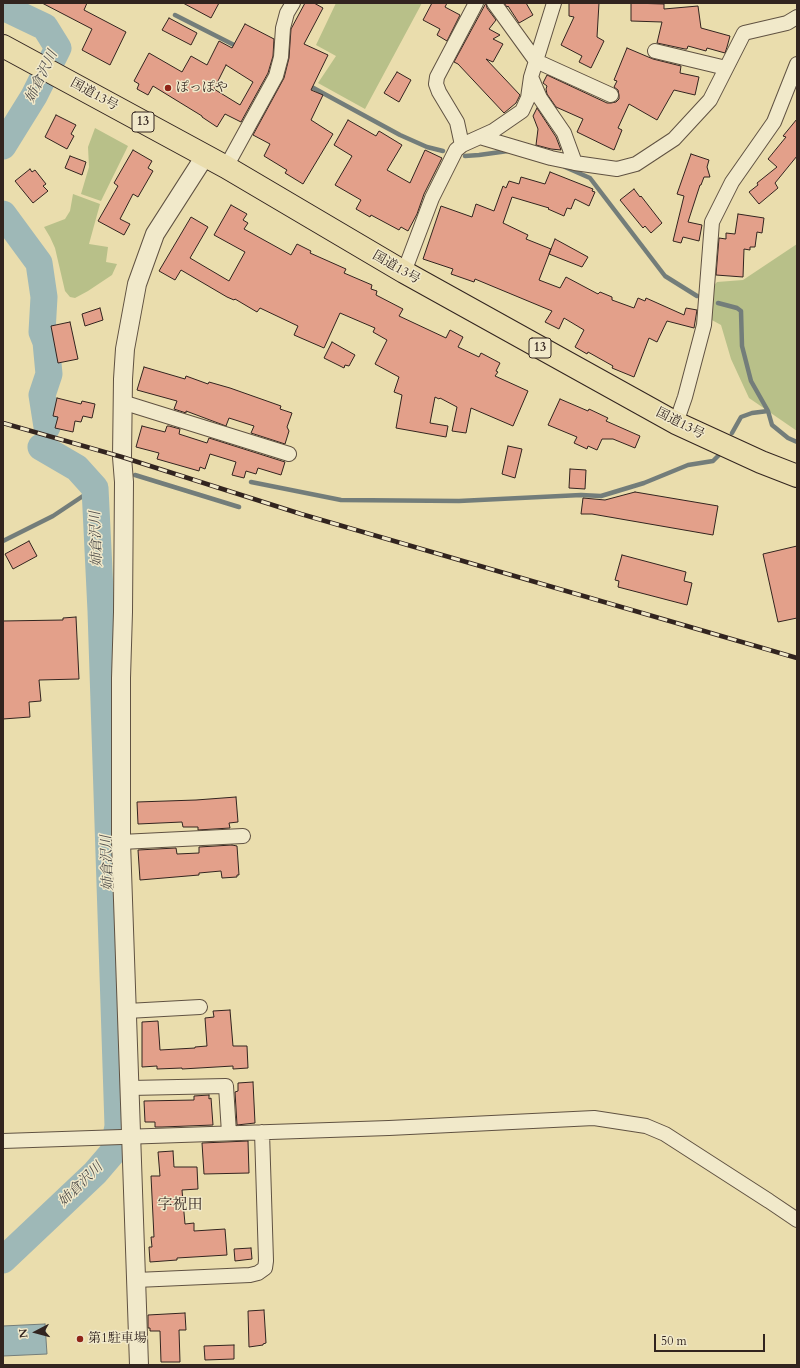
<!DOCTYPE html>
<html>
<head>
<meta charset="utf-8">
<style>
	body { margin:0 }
	#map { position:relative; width:800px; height:1368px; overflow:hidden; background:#eaddad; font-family:Cardo,serif }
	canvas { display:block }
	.frame { position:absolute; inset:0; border:4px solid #32241f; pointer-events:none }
	.north { position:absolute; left:16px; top:1312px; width:40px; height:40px; -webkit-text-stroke:3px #f1e9ca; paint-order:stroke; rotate:264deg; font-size:11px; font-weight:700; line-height:16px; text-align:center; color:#32241f }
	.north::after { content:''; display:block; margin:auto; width:14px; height:18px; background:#32241f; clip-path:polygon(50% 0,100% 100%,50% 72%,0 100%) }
	.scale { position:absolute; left:654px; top:1334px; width:111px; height:18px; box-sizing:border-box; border:2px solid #32241f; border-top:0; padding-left:5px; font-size:12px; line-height:14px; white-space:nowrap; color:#32241f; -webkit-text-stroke:3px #f1e9ca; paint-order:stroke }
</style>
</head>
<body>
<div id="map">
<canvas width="800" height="1368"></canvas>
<div class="frame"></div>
<div class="north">N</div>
<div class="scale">50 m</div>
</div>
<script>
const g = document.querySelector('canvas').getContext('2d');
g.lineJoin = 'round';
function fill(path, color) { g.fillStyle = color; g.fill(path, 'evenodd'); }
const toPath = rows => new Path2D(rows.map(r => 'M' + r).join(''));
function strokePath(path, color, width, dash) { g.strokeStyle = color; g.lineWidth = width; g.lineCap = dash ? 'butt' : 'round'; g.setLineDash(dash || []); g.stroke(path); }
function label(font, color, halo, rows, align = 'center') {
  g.font = font + ' Cardo,"Noto Serif JP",serif'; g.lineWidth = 3; g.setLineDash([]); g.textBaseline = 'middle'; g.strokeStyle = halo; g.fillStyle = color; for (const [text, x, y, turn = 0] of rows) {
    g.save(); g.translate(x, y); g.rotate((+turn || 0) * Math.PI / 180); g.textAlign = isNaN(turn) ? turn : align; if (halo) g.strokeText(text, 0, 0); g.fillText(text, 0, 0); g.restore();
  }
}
const green = toPath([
	[336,3,422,3,365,109,318,83,336,56,316,45],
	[95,128,128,146,101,201,81,194,89,167,88,147],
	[73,194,100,204,89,244,108,247,106,262,117,264,112,275,88,291,75,298,70,297,65,291,55,248,50,237,44,227,65,219,70,211],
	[797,244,797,431,749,398,731,359,721,325,710,319,708,292,717,282,743,280]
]);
const water = toPath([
	[45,1324,47,1354,3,1356,3,1326,45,1324]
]);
const stream = toPath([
	[175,15,238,47],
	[308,85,400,135,427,147,443,151],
	[465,156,479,155,508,151],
	[565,167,590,178,665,276,697,296],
	[718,303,737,308,741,311,742,346,751,381,768,411],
	[732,433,741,417,752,413,768,411,772,425,788,438,797,442],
	[135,475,239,507],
	[251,482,341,500,459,501,581,495,601,496,644,483,688,465,713,461,721,453],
	[3,541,53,516,95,488]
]);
const river = toPath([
	[3,7,45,27,58,48,34,96,3,146],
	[3,214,39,263,44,297,42,332,46,342,49,374,42,395,47,427],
	[3,1260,95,1173,113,1152,118,1126,101,611,95,488,77,468,41,447]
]);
const building = toPath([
	[42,3,87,3,84,10,126,32,110,65,82,50,92,29,42,3],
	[183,3,219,3,211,18,183,3],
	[305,3,314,3,323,8,304,44,328,55,311,90,323,95,311,120,333,134,303,184,285,173,287,170,264,156,270,144,253,135,284,78,289,58,291,29,305,3],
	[432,3,447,3,445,7,460,15,447,41,437,35,440,29,423,20,432,3],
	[486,3,487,8,496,20,489,29,500,35,493,39,503,44,493,62,486,59,520,95,516,103,504,113,458,64,454,62,486,3],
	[504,3,526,3,533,15,519,23,508,6,507,7,504,3],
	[569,3,599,3,597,37,604,41,591,68,579,62,582,56,561,45,574,17,569,16,569,3],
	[631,3,664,4,664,9,698,6,701,28,730,36,727,47,725,53,707,48,706,51,688,46,687,49,685,49,657,43,662,22,631,21,631,3],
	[169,18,197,33,191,45,162,30,169,18],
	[245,24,274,39,273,56,268,73,241,122,225,114,217,127,202,117,202,116,153,86,148,95,137,89,139,84,134,81,149,53,182,72,191,56,207,65,219,41,232,48,245,24],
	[226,65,253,82,240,105,214,89,226,65],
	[627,48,653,59,681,66,680,73,699,77,695,95,674,90,657,120,629,104,618,128,622,130,614,150,577,132,583,119,556,107,547,94,546,89,547,86,543,83,547,75,607,103,611,103,616,102,619,99,619,95,618,90,614,87,617,81,614,80,627,48],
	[397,72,411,80,399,102,384,93,397,72],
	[537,108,556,137,561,150,551,149,536,145,538,129,533,116,537,108],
	[56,115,76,125,71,134,74,136,67,149,45,137,56,115],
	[797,119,797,156,775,183,778,188,759,204,749,192,758,185,757,183,777,167,768,159,786,137,783,136,797,119],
	[348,120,376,136,379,131,402,145,387,170,410,183,425,150,442,158,424,194,417,214,408,231,401,227,399,230,371,215,370,217,356,209,361,200,335,185,352,156,334,145,348,120],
	[133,150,152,161,148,168,153,171,138,197,133,194,120,219,130,224,124,235,98,221,118,186,114,183,133,150],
	[691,154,709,160,707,167,710,177,704,177,701,185,700,185,688,222,702,225,699,241,683,237,681,243,673,241,684,196,677,194,691,154],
	[70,156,86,162,82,175,65,168,70,156],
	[30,169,32,172,35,170,46,184,43,186,48,191,33,203,15,181,30,169],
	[550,172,593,189,592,191,595,192,589,206,575,199,571,209,567,208,564,216,548,209,549,208,512,197,503,223,528,235,526,239,551,249,539,280,560,288,566,277,598,294,600,292,612,297,612,300,634,308,638,298,645,301,646,298,684,315,686,308,697,310,694,328,667,321,657,342,649,338,634,377,612,368,613,366,588,352,587,354,575,347,584,330,564,318,559,329,545,322,552,311,475,279,474,282,451,274,453,269,423,259,441,206,472,217,476,204,494,211,503,186,506,188,509,181,519,184,521,177,545,184,550,172],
	[634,189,640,197,641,196,662,223,651,233,645,226,643,228,620,200,634,189],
	[231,205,247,214,243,220,248,223,244,229,291,255,297,244,311,251,310,253,346,269,344,273,372,285,371,289,377,291,376,295,403,309,399,316,446,338,450,330,463,337,458,347,479,357,481,353,500,363,496,371,498,372,495,376,528,391,513,426,471,408,466,433,452,431,457,407,440,398,439,399,435,397,430,423,448,426,446,437,396,428,402,395,394,392,399,377,375,364,387,340,373,332,375,328,340,313,324,348,294,335,298,326,260,308,257,312,235,299,234,300,227,297,181,270,175,280,159,271,191,217,208,227,190,258,229,281,245,252,214,235,231,205],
	[738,214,764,218,762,233,757,232,755,247,750,247,750,250,744,249,743,277,716,275,719,238,726,239,726,233,735,234,738,214],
	[555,239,588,257,582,267,549,254,555,239],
	[100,308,103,320,85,326,82,314,100,308],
	[70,322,78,359,58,363,51,326,70,322],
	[332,342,355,355,349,366,345,365,344,368,324,358,332,342],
	[144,367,185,379,186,376,208,384,209,382,230,388,281,406,280,409,292,413,287,427,289,431,285,444,251,433,254,426,229,418,226,426,186,411,186,413,174,409,177,401,137,390,144,367],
	[57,398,81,404,82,401,95,404,92,418,83,416,81,422,75,421,73,432,55,428,58,417,53,416,57,398],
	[560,399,588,411,589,409,608,418,606,421,640,436,635,448,613,439,602,439,597,450,588,446,587,449,574,443,577,437,548,425,560,399],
	[142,426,165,432,167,426,169,426,180,429,179,434,207,443,209,438,285,462,281,475,258,468,256,474,246,471,244,478,232,475,236,462,210,454,205,469,200,467,199,471,157,459,159,453,136,447,142,426],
	[508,446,522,449,515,478,502,474,508,446],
	[570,469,586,470,585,489,569,488,570,469],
	[635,492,718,506,713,535,592,514,581,514,583,498,605,500,635,492],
	[29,541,37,556,13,569,5,554,29,541],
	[797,546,797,618,778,622,763,554,797,546],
	[622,555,686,572,684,581,692,583,687,605,618,587,619,581,615,580,622,555],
	[76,617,79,679,39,680,41,701,29,702,30,717,3,719,3,621,63,620,63,618,76,617],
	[236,797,238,822,229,823,230,828,198,830,198,827,183,827,182,822,138,824,137,802,196,800,236,797],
	[232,845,237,846,239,875,237,875,237,877,222,878,221,871,199,873,199,875,140,880,138,850,176,848,177,854,199,853,199,847,232,845],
	[230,1010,233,1046,247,1046,248,1068,233,1069,233,1066,182,1069,182,1068,157,1069,157,1066,142,1067,142,1022,158,1021,160,1050,195,1048,195,1047,207,1046,205,1018,214,1017,213,1011,230,1010],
	[253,1082,255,1123,237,1125,235,1092,238,1091,238,1083,253,1082],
	[209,1095,209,1099,211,1098,213,1125,162,1127,155,1127,155,1122,145,1122,144,1101,194,1100,194,1096,209,1095],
	[248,1141,249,1173,204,1174,202,1143,248,1141],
	[173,1151,174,1167,197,1167,198,1189,182,1190,185,1224,194,1223,194,1231,225,1229,227,1255,177,1258,177,1260,150,1262,149,1247,152,1247,151,1237,154,1237,151,1176,160,1176,158,1152,173,1151],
	[251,1248,252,1259,235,1261,234,1249,251,1248],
	[264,1310,266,1343,263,1344,263,1345,249,1347,248,1311,264,1310],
	[185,1313,186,1330,179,1330,180,1362,161,1362,160,1331,150,1331,150,1328,148,1328,148,1315,185,1313],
	[234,1345,234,1359,205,1360,204,1346,234,1345]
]);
const minor = toPath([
	[494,3,536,61,611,95],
	[655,51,726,68],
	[531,77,540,98,564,133,575,163,617,169,636,164,674,139,710,100,744,33,787,23,797,17],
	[480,137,551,158,575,163],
	[462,145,457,122,439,92,436,84,437,77,476,3],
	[226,167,276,76,281,57,283,28,287,13,293,3],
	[404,272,432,198,456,150,462,145,493,131,522,111,528,98,531,77,554,3],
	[122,402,289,454],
	[676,423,685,397,704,325,712,222,732,182,774,122,797,64],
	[121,842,243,836],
	[127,1011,200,1007],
	[130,1088,226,1086,229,1133],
	[3,1141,389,1128,594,1118,646,1126,665,1134,769,1201,797,1220],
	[136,1280,250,1275,258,1273,265,1268,266,1261,262,1132]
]);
const tertiary = toPath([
	[139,1365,121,842,121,678,123,612,124,482,122,457,123,379,125,349,137,284,155,234,205,156]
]);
const trunk = toPath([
	[3,46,226,167,404,272,676,423,761,462,797,476]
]);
const rail = toPath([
	[3,423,122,457,301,514,797,658]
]);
const markers = [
	[168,88,4,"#8f2418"],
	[80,1339,4,"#8f2418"]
];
const shields = [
	[143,122,22],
	[540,348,22]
];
const shieldNames = [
	["13",143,122],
	["13",540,348]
];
const poiNames = [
	["ぽっぽや",176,88],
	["第1駐車場",88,1339]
];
const streetNames = [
	["国道13号",94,95,29],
	["国道13号",396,268,30],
	["国道13号",680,424,27]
];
const waterNames = [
	["姉倉沢川",42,77,-64],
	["姉倉沢川",97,539,-92],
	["姉倉沢川",108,863,-92],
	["姉倉沢川",81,1185,-45]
];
const quarterNames = [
	["字祝田",180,1206]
];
fill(green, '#b8c089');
fill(water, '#9eb8b7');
strokePath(water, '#737d7a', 1);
strokePath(stream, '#737d7a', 4.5);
strokePath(river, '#9eb8b7', 27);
fill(building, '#e3a08a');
strokePath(building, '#32241f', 1);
strokePath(minor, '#605242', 16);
strokePath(tertiary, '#605242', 20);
strokePath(trunk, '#32241f', 24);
strokePath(minor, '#f1e9ca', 14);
strokePath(tertiary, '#f1e9ca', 18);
strokePath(trunk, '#eaddad', 22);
strokePath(rail, '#32241f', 4.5);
strokePath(rail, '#f1e9ca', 3, [9]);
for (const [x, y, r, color] of markers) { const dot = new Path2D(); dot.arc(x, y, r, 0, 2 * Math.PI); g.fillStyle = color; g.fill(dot); strokePath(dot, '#f1e9ca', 1.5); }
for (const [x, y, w] of shields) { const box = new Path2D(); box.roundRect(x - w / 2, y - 10, w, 20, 3); g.fillStyle = '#f1e9ca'; g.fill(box); strokePath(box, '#32241f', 1); }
label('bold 12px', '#32241f', null, shieldNames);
label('13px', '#32241f', '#f1e9ca', poiNames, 'left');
label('13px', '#32241f', '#f1e9ca', streetNames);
label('italic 14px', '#52504d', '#f1e9ca', waterNames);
label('15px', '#32241f', '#f1e9ca', quarterNames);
</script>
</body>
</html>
